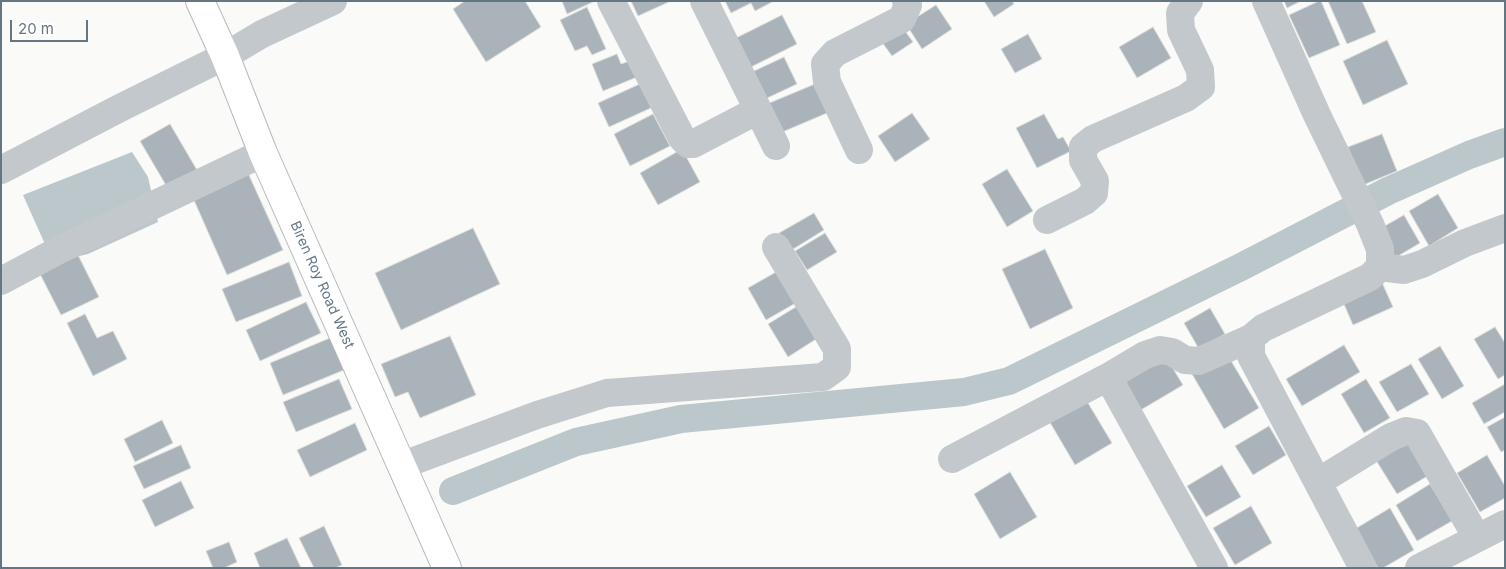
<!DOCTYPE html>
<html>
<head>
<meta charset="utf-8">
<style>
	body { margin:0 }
	#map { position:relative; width:1506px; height:569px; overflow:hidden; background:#fafaf8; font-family:Inter,sans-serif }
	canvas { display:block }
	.frame { position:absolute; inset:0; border:2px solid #657683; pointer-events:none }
	.scale { position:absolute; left:10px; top:20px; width:78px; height:22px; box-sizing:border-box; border:2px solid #657683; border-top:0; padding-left:6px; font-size:15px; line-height:18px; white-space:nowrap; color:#657683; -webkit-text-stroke:4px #fff; paint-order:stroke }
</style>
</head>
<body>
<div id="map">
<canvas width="1506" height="569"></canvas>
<div class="frame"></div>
<div class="scale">20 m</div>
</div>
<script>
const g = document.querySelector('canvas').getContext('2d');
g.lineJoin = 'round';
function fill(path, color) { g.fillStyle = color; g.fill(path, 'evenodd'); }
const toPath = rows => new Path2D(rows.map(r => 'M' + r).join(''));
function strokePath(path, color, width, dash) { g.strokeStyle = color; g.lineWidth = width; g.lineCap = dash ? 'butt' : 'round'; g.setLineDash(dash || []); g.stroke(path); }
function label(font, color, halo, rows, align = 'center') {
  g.font = font + ' Inter,sans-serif'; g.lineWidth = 5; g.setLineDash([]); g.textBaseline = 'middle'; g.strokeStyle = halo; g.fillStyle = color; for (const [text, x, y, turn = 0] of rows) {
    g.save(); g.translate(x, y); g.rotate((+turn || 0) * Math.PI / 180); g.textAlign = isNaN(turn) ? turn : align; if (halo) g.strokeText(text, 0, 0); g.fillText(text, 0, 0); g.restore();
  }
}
const water = toPath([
	[132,152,148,177,158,222,88,254,53,262,23,195]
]);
const canal = toPath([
	[453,491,576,442,681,419,964,392,1009,381,1241,267,1388,191,1469,155,1505,142]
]);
const building = toPath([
	[465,1,525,1,541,27,486,62,453,9,465,1],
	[562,1,595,1,567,14,562,1],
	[631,1,671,1,638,16,631,1],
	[725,1,772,1,772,2,755,11,751,3,731,13,725,1],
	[984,1,1012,1,1014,4,994,17,984,1],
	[1284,1,1301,1,1287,8,1284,1],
	[1319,1,1321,1,1340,45,1309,58,1289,15,1319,1],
	[1328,1,1362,1,1376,32,1347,44,1328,1],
	[936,5,952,29,922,49,906,24,936,5],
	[587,7,606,49,592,55,587,46,575,51,560,20,587,7],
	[782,15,797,44,747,69,732,40,782,15],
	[900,24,913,42,892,56,879,38,900,24],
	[1153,27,1171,58,1137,78,1119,47,1153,27],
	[1028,34,1042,59,1015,73,1001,49,1028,34],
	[1387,40,1408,84,1363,105,1343,61,1387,40],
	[617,54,621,64,635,59,642,75,603,91,592,64,617,54],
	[784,57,797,84,765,99,752,72,784,57],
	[642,83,653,107,609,127,598,103,642,83],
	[815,84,827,113,780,133,767,104,815,84],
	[912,113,930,139,895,162,878,136,912,113],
	[653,114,670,146,630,166,614,134,653,114],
	[1044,114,1058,139,1063,137,1071,151,1037,168,1016,128,1044,114],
	[170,124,197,170,167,187,140,141,170,124],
	[1382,134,1397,171,1363,185,1348,147,1382,134],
	[682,149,700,182,658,205,640,173,682,149],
	[1007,169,1033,211,1007,227,982,184,1007,169],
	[248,173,283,250,227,275,193,198,248,173],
	[1438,194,1458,228,1429,246,1409,211,1438,194],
	[814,213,824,230,790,251,779,233,814,213],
	[1404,215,1420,243,1393,259,1376,231,1404,215],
	[473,228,500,284,401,330,375,273,473,228],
	[825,233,837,252,807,270,795,251,825,233],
	[1045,249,1073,308,1030,329,1002,269,1045,249],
	[78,255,99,297,61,315,40,274,78,255],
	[289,262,302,296,236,322,222,289,289,262],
	[783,268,801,300,766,320,748,288,783,268],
	[1380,278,1393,307,1353,325,1340,295,1380,278],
	[306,302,321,333,260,361,246,330,306,302],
	[804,302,824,334,788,357,768,324,804,302],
	[1210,308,1225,334,1199,349,1184,323,1210,308],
	[85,314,97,338,113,331,127,359,93,376,67,323,85,314],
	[1495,327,1505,343,1505,375,1498,379,1474,339,1495,327],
	[450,336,476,395,420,418,408,392,395,397,381,364,450,336],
	[330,338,344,370,283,395,270,363,330,338],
	[1344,345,1360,372,1302,406,1286,379,1344,345],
	[1440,346,1464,386,1442,399,1418,359,1440,346],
	[1163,352,1183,385,1139,411,1120,377,1163,352],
	[1227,354,1259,408,1224,429,1192,374,1227,354],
	[1411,364,1429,394,1397,412,1379,382,1411,364],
	[339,379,352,409,296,432,283,402,339,379],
	[1366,379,1390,418,1364,433,1341,394,1366,379],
	[1505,384,1505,412,1484,424,1472,403,1505,384],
	[1085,398,1112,443,1075,465,1048,419,1085,398],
	[1505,417,1505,450,1501,452,1487,427,1505,417],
	[162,420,173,443,135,462,124,439,162,420],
	[355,423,367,450,310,477,297,450,355,423],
	[1269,426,1286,455,1253,475,1235,446,1269,426],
	[1408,437,1431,474,1397,494,1374,457,1408,437],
	[181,445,191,468,144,489,133,466,181,445],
	[1487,455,1505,486,1505,498,1480,512,1457,473,1487,455],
	[1222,465,1241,497,1206,517,1187,486,1222,465],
	[1010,472,1037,517,1000,539,974,494,1010,472],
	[181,481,194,508,155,527,142,500,181,481],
	[1430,484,1452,521,1417,541,1396,505,1430,484],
	[1251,506,1272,543,1235,565,1213,528,1251,506],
	[1390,508,1414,550,1383,568,1378,568,1355,529,1390,508],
	[324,526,342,565,335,568,314,568,299,538,324,526],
	[287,538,301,568,260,568,254,553,287,538],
	[229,542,237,562,224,568,213,568,206,551,229,542]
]);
const minor = toPath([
	[611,1,682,138,688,144,693,144,758,110],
	[704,1,776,146],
	[1266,1,1317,115,1370,224,1380,249,1380,267,1370,277,1263,328,1251,338,1251,356,1363,568],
	[859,150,827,82,825,64,835,53,902,19,908,5,906,1],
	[1,170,120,108,225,56,262,34,333,1],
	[1047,220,1085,201,1094,193,1095,181,1083,160,1083,147,1093,139,1186,98,1201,87,1200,70,1181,30,1180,13,1189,1],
	[1380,267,1404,270,1422,264,1465,243,1505,228],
	[1,281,61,249,263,153],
	[1108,377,1214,568],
	[952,459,1108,377,1145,355,1160,350,1172,352,1185,360,1199,361,1251,338],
	[403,465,537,415,607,393,823,377,837,367,837,349,776,247],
	[1318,482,1391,437,1406,431,1417,433,1477,538],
	[1419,568,1505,524]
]);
const major = toPath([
	[200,1,225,56,263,153,447,568]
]);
const streetNames = [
	["Biren Roy Road West",322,285,66]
];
fill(water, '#bbc7cb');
strokePath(canal, '#bbc7cb', 28);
fill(building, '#aab3b9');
strokePath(building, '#dcdcda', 1);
strokePath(major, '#b5babe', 30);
strokePath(minor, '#c3c8cc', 28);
strokePath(major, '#fff', 28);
label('14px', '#657683', '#fff', streetNames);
</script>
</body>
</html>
